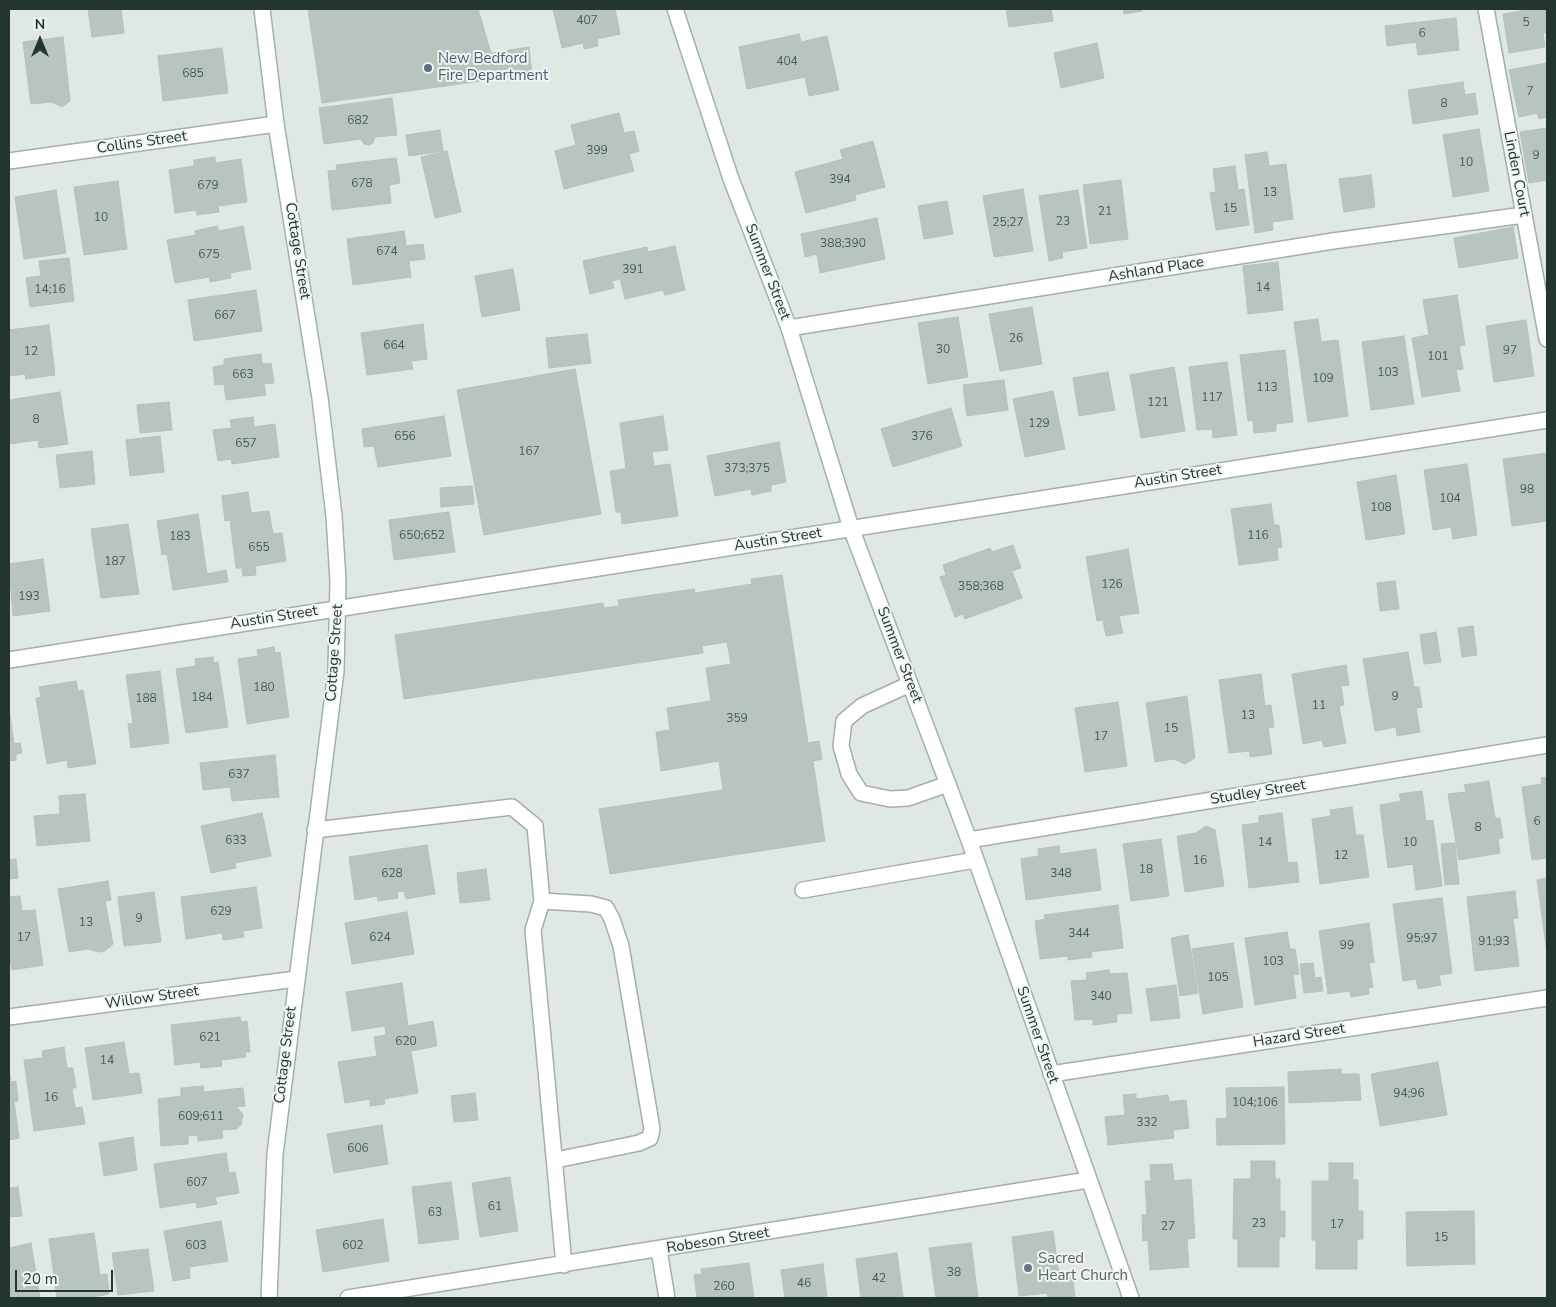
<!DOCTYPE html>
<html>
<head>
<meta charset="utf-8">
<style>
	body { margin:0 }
	#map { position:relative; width:1556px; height:1307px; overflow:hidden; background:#dfe8e3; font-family:"Nunito Sans",sans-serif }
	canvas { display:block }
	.frame { position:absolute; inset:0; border:10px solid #22362f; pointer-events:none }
	.north { position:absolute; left:15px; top:15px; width:50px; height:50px; -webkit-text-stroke:4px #eff5f1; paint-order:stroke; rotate:0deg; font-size:14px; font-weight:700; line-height:20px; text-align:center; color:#22362f }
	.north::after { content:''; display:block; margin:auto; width:18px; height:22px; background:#22362f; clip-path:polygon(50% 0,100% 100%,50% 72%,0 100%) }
	.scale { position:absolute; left:15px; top:1270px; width:98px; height:22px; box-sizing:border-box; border:2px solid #22362f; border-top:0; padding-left:6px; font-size:15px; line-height:18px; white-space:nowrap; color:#22362f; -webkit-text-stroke:4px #eff5f1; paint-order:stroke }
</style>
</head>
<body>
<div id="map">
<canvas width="1556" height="1307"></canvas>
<div class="frame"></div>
<div class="north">N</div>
<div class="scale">20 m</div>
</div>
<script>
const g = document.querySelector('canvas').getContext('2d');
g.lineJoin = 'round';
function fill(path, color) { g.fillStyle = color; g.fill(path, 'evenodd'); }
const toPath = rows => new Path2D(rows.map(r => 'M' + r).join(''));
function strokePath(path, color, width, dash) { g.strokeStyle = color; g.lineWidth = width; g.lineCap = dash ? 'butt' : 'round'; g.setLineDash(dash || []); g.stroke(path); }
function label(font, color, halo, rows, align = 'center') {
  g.font = font + ' "Nunito Sans",sans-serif'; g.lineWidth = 4; g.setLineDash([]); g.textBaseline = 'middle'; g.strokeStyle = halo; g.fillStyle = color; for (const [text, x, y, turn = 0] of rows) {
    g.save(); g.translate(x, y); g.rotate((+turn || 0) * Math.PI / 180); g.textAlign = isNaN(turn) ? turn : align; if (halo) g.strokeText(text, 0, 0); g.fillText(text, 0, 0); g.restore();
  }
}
const building = toPath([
	[88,9,121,9,124,33,92,37,88,9],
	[308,9,478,9,491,53,529,47,532,74,322,103,308,9],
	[553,9,615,9,620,34,597,39,598,46,584,49,583,43,562,48,553,9],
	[1006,9,1051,9,1053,21,1009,27,1006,9],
	[1123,9,1142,9,1142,11,1124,14,1123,9],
	[1532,9,1547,9,1547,32,1543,33,1545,47,1509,53,1503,14,1532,9],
	[1456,18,1459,50,1418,55,1416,42,1387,46,1385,26,1456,18],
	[799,34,801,42,827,36,839,90,809,96,805,77,747,89,739,47,799,34],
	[63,37,70,101,62,107,51,102,31,104,23,42,63,37],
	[1097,43,1104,78,1061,88,1054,53,1097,43],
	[222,48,228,93,163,101,158,56,222,48],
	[1547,63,1547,117,1539,119,1537,113,1519,117,1509,70,1547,63],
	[1463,82,1465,95,1475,93,1478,114,1413,124,1408,90,1463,82],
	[392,98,397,135,375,137,373,143,369,145,364,144,361,139,324,144,319,108,392,98],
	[619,113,624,133,634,131,639,151,629,154,634,171,564,189,555,151,576,145,571,125,619,113],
	[1547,128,1547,180,1529,183,1520,132,1547,128],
	[1479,129,1489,191,1453,197,1443,135,1479,129],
	[440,130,443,151,409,156,406,135,440,130],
	[873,141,885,187,855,195,856,200,806,213,795,172,843,159,840,150,873,141],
	[447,151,461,212,435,218,421,157,447,151],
	[1267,152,1269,166,1286,164,1293,219,1272,222,1273,230,1255,233,1245,155,1267,152],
	[215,157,215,163,241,159,247,202,218,206,219,212,197,215,196,210,175,213,169,170,194,166,194,160,215,157],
	[396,158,400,183,389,185,391,203,332,210,328,171,337,170,336,165,396,158],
	[1235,166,1238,190,1244,189,1249,225,1216,230,1210,193,1216,192,1213,169,1235,166],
	[1371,175,1375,207,1344,212,1339,179,1371,175],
	[1121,180,1128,239,1090,244,1083,185,1121,180],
	[118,181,127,249,84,255,74,187,118,181],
	[1023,189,1033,251,994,257,983,196,1023,189],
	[56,190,66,253,24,259,15,197,56,190],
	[1078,190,1087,248,1062,252,1063,258,1049,261,1039,196,1078,190],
	[947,201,953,234,924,239,918,206,947,201],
	[877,218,885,259,820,273,817,254,805,257,801,234,877,218],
	[217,226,219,231,243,226,251,269,230,273,231,278,210,282,209,277,175,283,167,240,196,235,195,231,217,226],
	[1513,227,1518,258,1459,268,1454,238,1513,227],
	[404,231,406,246,423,244,425,259,409,261,411,277,353,285,347,239,404,231],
	[675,246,685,290,665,295,663,290,625,299,620,279,612,281,614,288,590,294,583,261,647,247,648,252,675,246],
	[69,258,74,301,30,307,26,278,41,276,39,261,69,258],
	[1278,262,1283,310,1248,314,1243,266,1278,262],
	[513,269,520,310,482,317,475,276,513,269],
	[256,290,262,331,194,341,188,300,256,290],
	[1457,295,1465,345,1459,346,1463,369,1456,370,1460,391,1422,397,1412,338,1429,335,1423,300,1457,295],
	[1032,307,1042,364,1000,371,989,314,1032,307],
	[958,317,968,377,928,384,918,323,958,317],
	[1318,319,1321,342,1338,340,1348,416,1308,422,1294,322,1318,319],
	[1526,320,1534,376,1494,382,1486,326,1526,320],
	[423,324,427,359,411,361,413,369,367,375,361,333,423,324],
	[49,325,55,375,26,379,25,374,9,376,9,330,49,325],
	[587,334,591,363,549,368,546,338,587,334],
	[1404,336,1414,404,1371,410,1362,342,1404,336],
	[1285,350,1293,422,1276,424,1276,431,1254,433,1253,420,1248,421,1240,355,1285,350],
	[261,354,262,364,271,363,274,383,264,384,266,395,226,400,224,384,215,385,213,367,224,365,224,359,261,354],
	[1227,362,1237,435,1213,438,1212,429,1197,430,1189,367,1227,362],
	[1174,367,1185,431,1141,438,1130,375,1174,367],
	[575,369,601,514,484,535,457,390,575,369],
	[1108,372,1115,410,1079,416,1073,378,1108,372],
	[1004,380,1008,410,967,416,963,385,1004,380],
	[1053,391,1065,449,1025,457,1013,399,1053,391],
	[60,392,68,444,39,448,38,440,9,444,9,400,60,392],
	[169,402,172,430,140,433,137,405,169,402],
	[951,408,962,446,893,467,881,429,951,408],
	[444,416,451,456,378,467,374,446,364,447,362,429,444,416],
	[663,416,668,450,652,452,654,466,670,464,678,516,622,524,621,512,616,512,610,471,626,469,620,423,663,416],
	[253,417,254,427,275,424,279,457,232,464,231,459,218,461,213,430,232,428,230,420,253,417],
	[160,436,164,472,130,476,126,440,160,436],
	[779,442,786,482,771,485,771,491,752,495,751,489,715,496,707,456,779,442],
	[92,451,95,484,60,488,56,455,92,451],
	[1547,453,1547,521,1512,526,1503,459,1547,453],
	[1467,464,1477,535,1453,539,1451,527,1433,530,1424,470,1467,464],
	[1396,475,1405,534,1366,540,1357,482,1396,475],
	[472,486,474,504,441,507,440,488,472,486],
	[248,492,251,513,269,511,273,534,282,533,286,561,255,566,256,575,243,576,242,568,236,568,230,520,225,521,222,496,248,492],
	[1271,504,1274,525,1279,525,1282,547,1277,548,1278,560,1239,565,1231,509,1271,504],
	[449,512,455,552,394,560,389,520,449,512],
	[198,514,207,574,226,570,228,582,173,590,167,554,162,555,157,521,198,514],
	[128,524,139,594,101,598,91,529,128,524],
	[1013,545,1021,568,1012,571,1022,598,965,619,963,614,955,617,940,577,946,575,943,565,990,548,992,552,1013,545],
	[1128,549,1139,613,1119,616,1123,633,1106,636,1103,620,1097,621,1086,557,1128,549],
	[43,559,50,611,13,616,9,564,43,559],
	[782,575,808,743,819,741,822,759,813,761,825,841,610,874,599,809,723,790,719,761,661,771,656,732,670,730,667,708,711,701,706,668,731,664,727,642,702,646,703,653,404,699,395,635,603,603,604,608,619,606,618,600,694,589,695,593,752,584,751,579,782,575],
	[1395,581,1399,609,1380,611,1377,583,1395,581],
	[1473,626,1477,655,1462,657,1458,628,1473,626],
	[1436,632,1441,662,1424,664,1420,635,1436,632],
	[274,647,275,653,280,652,289,717,247,724,238,659,258,656,257,650,274,647],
	[1408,652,1414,687,1419,687,1422,707,1416,708,1420,732,1397,736,1396,727,1375,731,1363,659,1408,652],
	[213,657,213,663,218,662,228,727,186,733,176,669,196,666,195,659,213,657],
	[1346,665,1349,685,1341,686,1344,705,1339,706,1346,743,1324,747,1322,740,1303,744,1292,674,1346,665],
	[160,671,169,743,131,748,128,724,133,723,126,675,160,671],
	[1261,674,1265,706,1271,705,1274,727,1268,728,1272,754,1250,757,1250,751,1229,753,1219,680,1261,674],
	[76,681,78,691,83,690,96,764,68,768,67,760,47,764,36,698,41,697,39,687,76,681],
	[1187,696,1195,758,1185,764,1174,759,1155,762,1146,703,1187,696],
	[1118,702,1127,766,1085,772,1075,708,1118,702],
	[9,709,14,744,20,743,22,753,16,754,16,760,9,761,9,709],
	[275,755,279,797,232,801,230,787,203,790,200,763,275,755],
	[1547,777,1547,858,1532,860,1522,787,1542,784,1541,778,1547,777],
	[1489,781,1495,818,1500,818,1503,838,1498,839,1500,853,1459,860,1448,794,1466,792,1464,785,1489,781],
	[1422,791,1426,821,1433,820,1442,886,1416,890,1413,864,1388,868,1380,805,1401,801,1399,794,1422,791],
	[85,794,90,841,37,846,34,816,60,814,59,796,85,794],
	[1352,807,1356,835,1363,835,1369,877,1320,884,1312,819,1331,816,1330,810,1352,807],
	[262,813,271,856,235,863,236,868,211,873,201,826,262,813],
	[1282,813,1288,863,1297,862,1299,882,1249,888,1242,825,1259,823,1259,816,1282,813],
	[1206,826,1215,830,1224,886,1185,892,1177,836,1196,833,1206,826],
	[1161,839,1169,896,1131,901,1123,844,1161,839],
	[1455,843,1459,884,1445,885,1441,844,1455,843],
	[427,845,435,894,406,899,404,891,397,892,398,898,378,901,377,896,355,900,349,857,427,845],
	[1059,846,1060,854,1096,849,1101,890,1026,900,1021,859,1039,856,1038,849,1059,846],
	[16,859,18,878,9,879,9,860,16,859],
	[486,869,490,900,460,903,457,873,486,869],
	[1547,878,1547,953,1537,880,1547,878],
	[108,881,111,900,105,901,113,944,105,951,99,952,88,949,69,952,58,889,108,881],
	[256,887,262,928,243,931,244,937,223,940,222,933,186,939,181,897,256,887],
	[1515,891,1518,918,1513,918,1519,966,1475,971,1467,897,1515,891],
	[154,892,161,942,124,946,118,897,154,892],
	[20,896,22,911,35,910,43,965,12,970,11,964,9,964,9,897,20,896],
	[1442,898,1452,973,1439,975,1441,985,1418,989,1416,979,1403,981,1393,904,1442,898],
	[1118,905,1123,948,1091,952,1092,957,1068,960,1068,956,1040,959,1035,921,1045,919,1044,915,1118,905],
	[407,912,414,954,352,964,345,923,407,912],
	[1369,923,1374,962,1369,963,1373,987,1368,988,1369,994,1351,997,1350,991,1328,994,1319,931,1369,923],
	[1287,932,1290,949,1295,949,1299,974,1293,975,1296,998,1255,1005,1245,938,1287,932],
	[1188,935,1198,993,1180,996,1171,938,1188,935],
	[1233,943,1243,1007,1203,1014,1192,949,1233,943],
	[1313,963,1315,978,1321,977,1323,991,1304,993,1300,964,1313,963],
	[1109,970,1110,974,1127,973,1132,1013,1116,1014,1117,1022,1093,1025,1093,1019,1075,1020,1071,981,1087,980,1086,973,1109,970],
	[402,983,408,1026,433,1021,437,1046,411,1051,418,1093,384,1099,385,1104,370,1106,370,1099,345,1103,338,1062,377,1056,374,1037,386,1035,385,1026,352,1031,346,992,402,983],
	[1176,985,1180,1018,1151,1021,1146,989,1176,985],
	[240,1017,241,1022,247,1021,250,1052,245,1052,246,1057,221,1060,222,1066,201,1068,200,1062,175,1065,171,1025,240,1017],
	[124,1042,129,1074,139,1073,142,1093,93,1100,85,1048,124,1042],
	[64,1047,67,1068,73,1068,76,1088,72,1088,75,1108,82,1107,85,1124,34,1131,24,1060,43,1058,42,1051,64,1047],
	[1438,1062,1447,1115,1380,1126,1371,1074,1438,1062],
	[9,1069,11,1082,16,1081,18,1101,14,1101,19,1138,9,1140,9,1069],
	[1341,1069,1341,1074,1359,1074,1361,1100,1289,1103,1288,1072,1341,1069],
	[203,1086,204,1092,243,1088,245,1106,236,1107,243,1114,241,1125,236,1129,222,1130,223,1138,198,1141,198,1135,188,1136,188,1144,161,1146,158,1099,181,1096,181,1088,203,1086],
	[1284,1087,1285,1144,1217,1145,1216,1119,1227,1118,1226,1088,1284,1087],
	[475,1093,478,1120,454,1122,451,1096,475,1093],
	[1136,1094,1136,1099,1168,1095,1169,1102,1186,1100,1189,1128,1173,1130,1174,1138,1108,1145,1105,1117,1125,1115,1123,1095,1136,1094],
	[382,1125,388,1164,334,1173,327,1134,382,1125],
	[133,1137,137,1170,104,1176,99,1143,133,1137],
	[226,1153,229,1173,235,1172,239,1193,215,1197,217,1204,197,1208,196,1202,160,1208,154,1164,226,1153],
	[1251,1161,1275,1161,1275,1179,1280,1179,1280,1211,1285,1211,1285,1237,1279,1237,1279,1267,1238,1267,1238,1239,1233,1239,1234,1179,1251,1179,1251,1161],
	[1329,1163,1353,1163,1353,1180,1358,1180,1358,1211,1363,1211,1363,1239,1357,1239,1357,1269,1316,1269,1316,1240,1312,1240,1312,1181,1329,1181,1329,1163],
	[1172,1164,1174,1181,1191,1179,1195,1238,1187,1239,1189,1267,1150,1270,1148,1240,1143,1241,1142,1215,1147,1215,1145,1181,1151,1181,1150,1165,1172,1164],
	[510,1177,518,1231,480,1237,472,1183,510,1177],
	[451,1182,459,1239,419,1244,412,1187,451,1182],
	[18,1187,22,1216,9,1217,9,1188,18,1187],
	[1474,1211,1475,1264,1407,1266,1406,1212,1474,1211],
	[383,1219,389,1261,323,1272,316,1230,383,1219],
	[221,1221,228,1261,189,1267,190,1278,173,1281,164,1231,221,1221],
	[1053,1231,1059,1275,1072,1273,1075,1298,1048,1298,1047,1293,1019,1296,1012,1237,1053,1231],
	[94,1233,100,1275,107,1274,109,1294,87,1298,57,1298,49,1239,94,1233],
	[31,1243,40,1298,9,1298,9,1248,31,1243],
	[971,1243,978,1298,936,1298,929,1248,971,1243],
	[148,1249,154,1291,118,1295,112,1253,148,1249],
	[897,1253,903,1298,861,1298,856,1259,897,1253],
	[749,1263,754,1298,697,1298,694,1275,702,1274,701,1269,749,1263],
	[823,1264,827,1298,785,1298,781,1270,823,1264]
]);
const service = toPath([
	[910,684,862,706,844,721,841,746,849,774,861,793,890,799,908,798,948,784],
	[315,830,512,807,535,826,542,901,533,930,564,1265],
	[803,890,975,860],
	[542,901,591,904,606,908,612,919,621,946,652,1129,650,1138,639,1143,556,1160]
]);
const minor = toPath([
	[1486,9,1547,339],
	[9,161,276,124],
	[789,328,1333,241,1524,215],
	[9,660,1547,420],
	[969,840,1547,745],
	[9,1017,296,979],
	[1051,1074,1547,998],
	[659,1250,667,1298],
	[348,1298,1088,1180]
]);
const secondary = toPath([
	[262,9,276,124,320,398,334,516,338,581,336,671,275,1154,269,1298],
	[675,9,731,179,789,328,851,528,969,840,1131,1298]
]);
const markers = [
	[428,68,5,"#5c6f8a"],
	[1028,1268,5,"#6b7280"]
];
const numberNames = [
	["407",587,21],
	["5",1526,23],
	["6",1422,34],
	["404",787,62],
	["685",193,74],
	["7",1530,92],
	["8",1444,104],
	["682",358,121],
	["399",597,151],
	["9",1536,156],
	["10",1466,163],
	["394",840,180],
	["678",362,184],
	["679",208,186],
	["13",1270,193],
	["15",1230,209],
	["21",1105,212],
	["10",101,218],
	["23",1063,222],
	["25;27",1008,223],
	["388;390",843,244],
	["674",387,252],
	["675",209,255],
	["391",633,270],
	["14",1263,288],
	["14;16",50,290],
	["667",225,316],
	["26",1016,339],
	["664",394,346],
	["30",943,350],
	["97",1510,351],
	["12",31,352],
	["101",1438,357],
	["103",1388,373],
	["663",243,375],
	["109",1323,379],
	["113",1267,388],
	["117",1212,398],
	["121",1158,403],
	["8",36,420],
	["129",1039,424],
	["656",405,437],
	["376",922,437],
	["657",246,444],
	["167",529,452],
	["373;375",747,469],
	["98",1527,490],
	["104",1450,499],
	["108",1381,508],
	["650;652",422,536],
	["116",1258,536],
	["183",180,537],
	["655",259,548],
	["187",115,562],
	["126",1112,585],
	["358;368",981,587],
	["193",29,597],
	["180",264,688],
	["9",1395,697],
	["184",202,698],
	["188",146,699],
	["11",1319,706],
	["13",1248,716],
	["359",737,719],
	["15",1171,729],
	["17",1101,737],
	["637",239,775],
	["6",1537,822],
	["8",1478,828],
	["633",236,841],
	["14",1265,843],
	["10",1410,843],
	["12",1341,856],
	["16",1200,861],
	["18",1146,870],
	["628",392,874],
	["348",1061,874],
	["629",221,912],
	["9",139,919],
	["13",86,923],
	["344",1079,934],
	["17",24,938],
	["624",380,938],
	["95;97",1422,939],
	["91;93",1494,942],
	["99",1347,946],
	["103",1273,962],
	["105",1218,978],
	["340",1101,997],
	["621",210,1038],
	["620",406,1042],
	["14",107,1061],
	["94;96",1409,1094],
	["16",51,1098],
	["104;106",1255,1103],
	["609;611",201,1117],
	["332",1147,1123],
	["606",358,1149],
	["607",197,1183],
	["61",495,1207],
	["63",435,1213],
	["23",1259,1224],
	["17",1337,1225],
	["27",1168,1227],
	["15",1441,1238],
	["603",196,1246],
	["602",353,1246],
	["38",954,1273],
	["42",879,1279],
	["46",804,1284],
	["260",724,1287]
];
const serviceNames = [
	["New Bedford",438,59],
	["Fire Department",438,76]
];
const streetNames = [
	["Collins Street",142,143,-8],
	["Linden Court",1516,174,79],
	["Cottage Street",297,251,81],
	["Ashland Place",1156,270,-9],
	["Summer Street",767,272,69],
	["Austin Street",1178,477,-9],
	["Austin Street",778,540,-9],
	["Austin Street",274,618,-9],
	["Cottage Street",335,653,-86],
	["Summer Street",899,655,69],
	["Studley Street",1258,793,-9],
	["Willow Street",152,998,-8],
	["Summer Street",1037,1035,71],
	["Hazard Street",1299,1036,-9],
	["Cottage Street",286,1055,-83],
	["Robeson Street",718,1241,-9]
];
const worshipNames = [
	["Sacred",1038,1259],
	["Heart Church",1038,1276]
];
fill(building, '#b8c5bf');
strokePath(building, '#b2c1b9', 1);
strokePath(service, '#a3afa9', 18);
strokePath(minor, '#a3afa9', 18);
strokePath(secondary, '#a0b3aa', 18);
strokePath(service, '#fff', 15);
strokePath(minor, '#fff', 15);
strokePath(secondary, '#fff', 15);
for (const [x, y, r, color] of markers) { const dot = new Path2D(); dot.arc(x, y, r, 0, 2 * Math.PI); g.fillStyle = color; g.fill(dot); strokePath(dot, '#eff5f1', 2); }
label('12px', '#485a53', null, numberNames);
label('15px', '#4e5e75', '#eff5f1', serviceNames, 'left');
label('15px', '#22362f', '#eff5f1', streetNames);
label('15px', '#5b616d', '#eff5f1', worshipNames, 'left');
</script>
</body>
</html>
